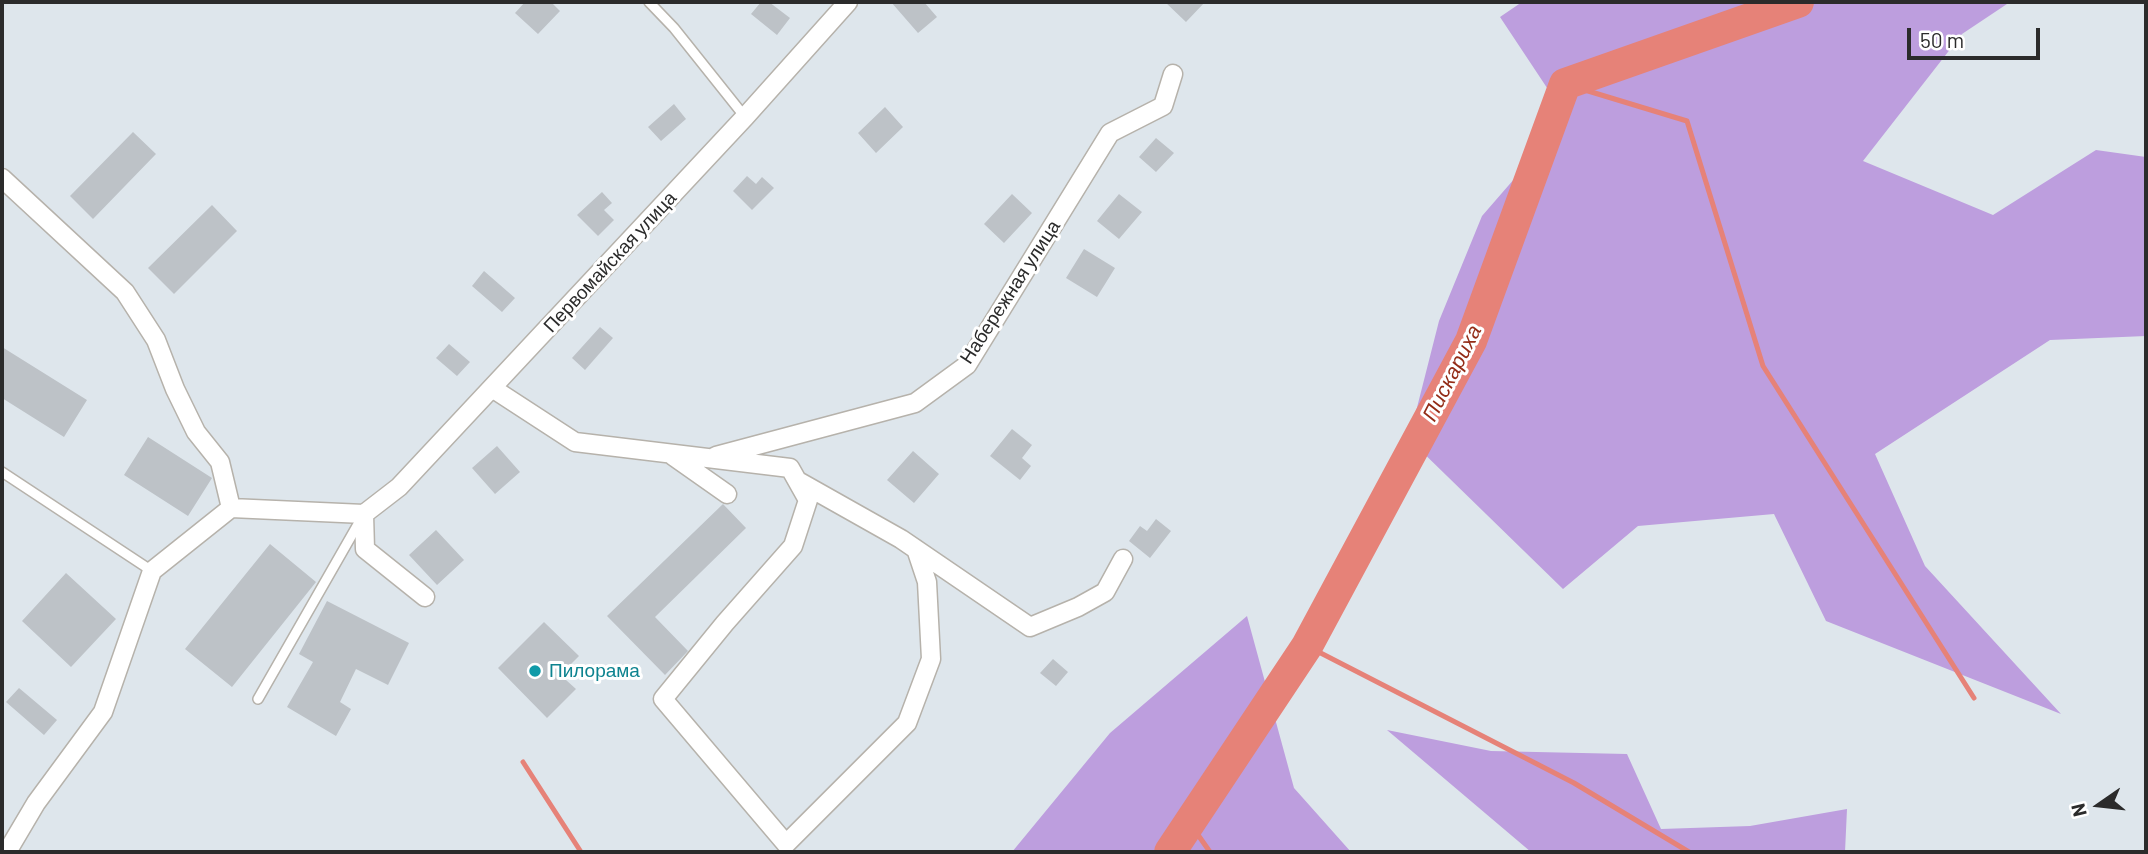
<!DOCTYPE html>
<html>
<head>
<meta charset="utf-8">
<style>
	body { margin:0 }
	#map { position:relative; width:2148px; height:854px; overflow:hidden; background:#dee6ec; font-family:Barlow,sans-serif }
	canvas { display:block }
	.frame { position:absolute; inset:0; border:4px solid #2b2b2b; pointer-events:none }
	.north { position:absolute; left:2064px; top:770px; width:70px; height:70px; -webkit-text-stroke:5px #fff; paint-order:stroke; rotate:256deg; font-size:19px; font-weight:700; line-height:28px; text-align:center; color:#2b2b2b }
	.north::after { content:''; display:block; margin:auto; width:24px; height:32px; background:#2b2b2b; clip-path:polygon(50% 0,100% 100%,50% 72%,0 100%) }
	.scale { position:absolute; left:1907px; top:28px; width:133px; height:32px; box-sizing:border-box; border:4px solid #2b2b2b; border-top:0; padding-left:9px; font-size:21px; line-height:24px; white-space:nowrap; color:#2b2b2b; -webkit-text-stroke:5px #fff; paint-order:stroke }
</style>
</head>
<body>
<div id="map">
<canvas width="2148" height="854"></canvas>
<div class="frame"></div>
<div class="north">N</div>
<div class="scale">50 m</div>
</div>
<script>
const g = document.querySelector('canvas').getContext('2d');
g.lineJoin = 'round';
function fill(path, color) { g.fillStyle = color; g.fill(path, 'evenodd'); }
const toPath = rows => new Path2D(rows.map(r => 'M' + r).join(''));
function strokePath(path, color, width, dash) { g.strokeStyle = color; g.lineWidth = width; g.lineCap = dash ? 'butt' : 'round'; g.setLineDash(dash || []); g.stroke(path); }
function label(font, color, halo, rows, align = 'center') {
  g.font = font + ' Barlow,sans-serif'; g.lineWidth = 6; g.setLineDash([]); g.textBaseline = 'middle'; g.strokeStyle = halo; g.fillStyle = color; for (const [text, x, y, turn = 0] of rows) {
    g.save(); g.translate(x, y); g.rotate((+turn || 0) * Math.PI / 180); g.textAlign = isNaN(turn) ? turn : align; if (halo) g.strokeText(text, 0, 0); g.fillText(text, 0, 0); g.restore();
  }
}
const green = toPath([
	[1522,2,2010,2,1962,34,1863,161,1993,215,2096,150,2146,157,2146,336,2050,340,1875,454,1925,566,2061,714,1826,621,1774,514,1638,526,1563,589,1409,439,1439,321,1482,216,1567,118,1500,17],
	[1247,616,1294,788,1351,852,1012,852,1110,733],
	[1387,730,1491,751,1627,754,1661,829,1750,826,1847,809,1845,852,1531,852]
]);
const stream = toPath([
	[1565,84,1687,121,1763,366,1974,698],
	[1307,646,1574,783,1689,852],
	[523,762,581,852],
	[1189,822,1210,852]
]);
const river = toPath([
	[1170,852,1307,646,1471,341,1565,84,1798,2]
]);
const building = toPath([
	[525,2,551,2,560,11,538,34,515,13],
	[761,2,769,2,790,18,777,35,751,14],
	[891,2,924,2,937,17,918,33],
	[1165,2,1205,2,1186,22],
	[674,104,686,119,661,141,648,127],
	[885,107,903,127,876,153,858,133],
	[133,132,156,154,93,219,70,196],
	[1156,138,1174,153,1156,172,1139,157],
	[747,176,756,184,762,177,774,188,752,210,733,191],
	[602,192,612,203,604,210,614,220,598,236,577,215],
	[1012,194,1032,213,1004,243,984,224],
	[1119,194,1142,212,1119,239,1097,221],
	[212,205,237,231,174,294,148,268],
	[1084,249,1115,268,1097,297,1066,278],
	[484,271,515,298,502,312,472,286],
	[600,327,613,338,585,370,572,358],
	[449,344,470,362,457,376,436,358],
	[2,347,87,400,64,437,2,398],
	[1012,429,1032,445,1022,458,1031,466,1020,480,990,456],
	[148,437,212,478,188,516,124,475],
	[497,446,520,472,495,494,472,468],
	[913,451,939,474,914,503,887,480],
	[723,504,746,528,655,617,688,651,665,675,607,616],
	[1156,519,1171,531,1150,558,1129,541,1140,526,1147,531],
	[436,530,464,560,437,585,409,555],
	[270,544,316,582,232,687,185,649],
	[66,573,116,619,71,667,22,621],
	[327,601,409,643,388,685,356,669,340,702,351,709,336,736,287,707,313,662,299,654],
	[544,622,579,656,567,668,573,674,566,680,576,689,547,718,498,668],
	[1053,659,1068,672,1056,686,1040,673],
	[19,688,57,720,44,735,6,702]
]);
const service = toPath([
	[649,2,674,28,745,117],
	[2,472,152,571],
	[258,699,361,519]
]);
const minor = toPath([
	[2,178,125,292,156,340,175,389,196,432,220,462,231,508],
	[492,388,575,442,790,468,808,500,793,546,725,623,663,699,786,844,907,723,931,659,927,582,916,549],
	[673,456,727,494],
	[716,456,915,403,967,365,1110,133,1163,106,1173,74],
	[798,481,901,539,1030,627,1078,607,1105,592,1123,559],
	[364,514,399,487,745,117,848,2],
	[364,514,365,549,425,597],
	[7,852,36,803,103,712,152,571,231,508,364,514]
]);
const markers = [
	[535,671,7,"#0f9aa8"]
];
const streetNames = [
	["Первомайская улица",610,262,-47],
	["Набережная улица",1010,292,-57]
];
const cultureNames = [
	["Пилорама",549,671]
];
const waterNames = [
	["Пискариха",1452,373,-63]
];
fill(green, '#bd9ede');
strokePath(stream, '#e68278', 5);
strokePath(river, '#e68278', 32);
fill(building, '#bdc2c7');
strokePath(service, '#b6b2ab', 12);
strokePath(minor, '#b6b2ab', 21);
strokePath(service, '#fff', 9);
strokePath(minor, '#fff', 18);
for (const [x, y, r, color] of markers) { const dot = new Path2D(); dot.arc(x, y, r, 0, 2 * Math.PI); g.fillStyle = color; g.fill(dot); strokePath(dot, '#fff', 2.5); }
label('19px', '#2b2b2b', '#fff', streetNames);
label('19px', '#0d838f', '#fff', cultureNames, 'left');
label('italic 21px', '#932c17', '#fff', waterNames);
</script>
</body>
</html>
